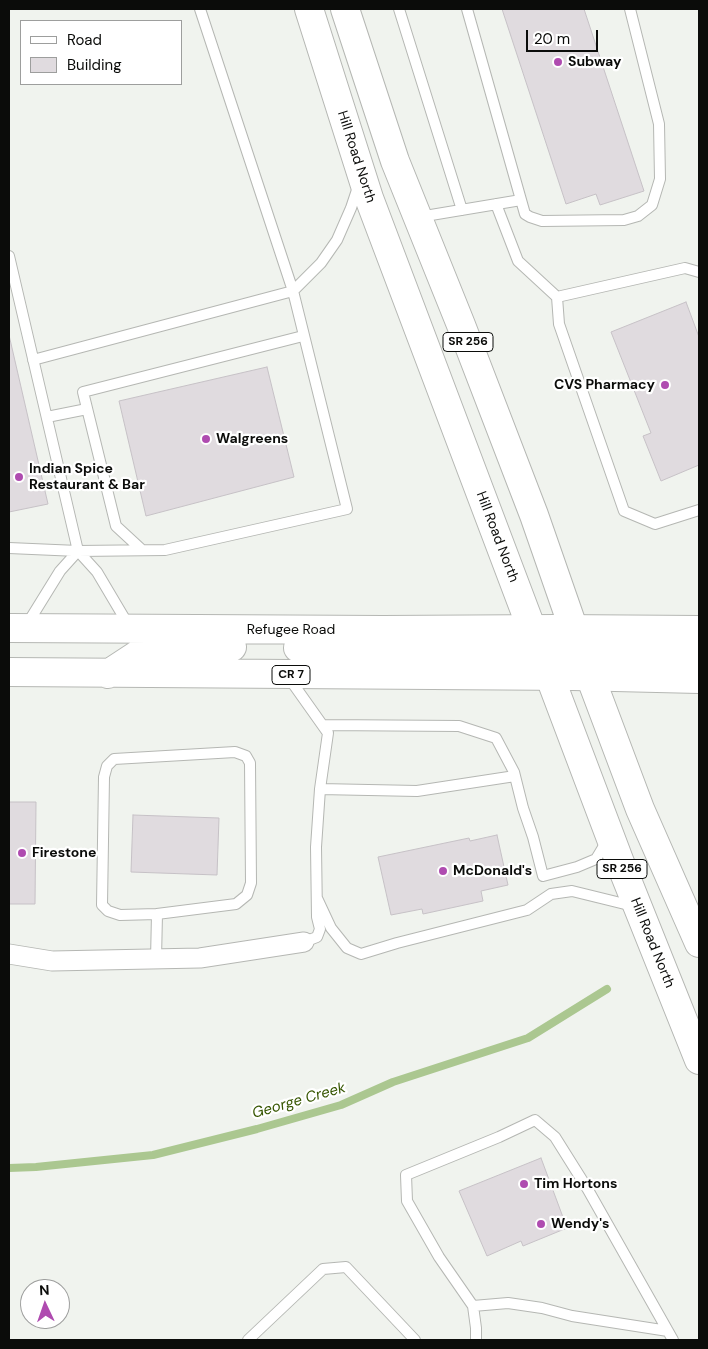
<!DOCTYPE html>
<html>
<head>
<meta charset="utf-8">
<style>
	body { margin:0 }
	#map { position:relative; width:708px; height:1349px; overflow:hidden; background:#f0f3ee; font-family:"DM Sans",sans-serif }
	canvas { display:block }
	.frame { position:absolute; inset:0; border:10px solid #0b0c0a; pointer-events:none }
	.legend { position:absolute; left:20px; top:20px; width:162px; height:65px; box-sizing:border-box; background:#fff; border:1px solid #9d9e9d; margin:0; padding:6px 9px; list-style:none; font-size:15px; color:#0b0c0a }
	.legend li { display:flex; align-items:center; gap:10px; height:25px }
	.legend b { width:25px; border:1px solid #9d9e9d }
	.north { position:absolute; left:20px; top:1279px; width:50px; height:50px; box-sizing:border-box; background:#fff; border:1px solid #9d9e9d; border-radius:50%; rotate:357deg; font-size:14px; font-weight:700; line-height:20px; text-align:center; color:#0b0c0a }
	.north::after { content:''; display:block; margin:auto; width:18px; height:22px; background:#af4bb0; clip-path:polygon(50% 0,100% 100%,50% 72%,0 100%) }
	.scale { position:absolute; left:526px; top:30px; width:72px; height:22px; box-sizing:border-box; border:2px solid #0b0c0a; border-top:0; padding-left:6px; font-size:15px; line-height:18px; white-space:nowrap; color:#0b0c0a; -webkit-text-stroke:4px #fff; paint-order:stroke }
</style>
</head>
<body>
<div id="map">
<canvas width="708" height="1349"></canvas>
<div class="frame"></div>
<ul class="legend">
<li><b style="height:6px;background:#fff"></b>Road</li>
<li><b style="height:14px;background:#e0dbdf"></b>Building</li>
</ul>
<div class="north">N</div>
<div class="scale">20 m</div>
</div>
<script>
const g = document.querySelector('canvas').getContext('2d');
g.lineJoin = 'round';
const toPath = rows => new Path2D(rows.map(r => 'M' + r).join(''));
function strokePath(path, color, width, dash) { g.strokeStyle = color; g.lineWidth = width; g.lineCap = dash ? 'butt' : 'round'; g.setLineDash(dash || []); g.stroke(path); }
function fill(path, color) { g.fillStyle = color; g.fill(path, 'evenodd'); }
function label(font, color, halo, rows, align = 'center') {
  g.font = font + ' "DM Sans",sans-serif'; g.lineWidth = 4.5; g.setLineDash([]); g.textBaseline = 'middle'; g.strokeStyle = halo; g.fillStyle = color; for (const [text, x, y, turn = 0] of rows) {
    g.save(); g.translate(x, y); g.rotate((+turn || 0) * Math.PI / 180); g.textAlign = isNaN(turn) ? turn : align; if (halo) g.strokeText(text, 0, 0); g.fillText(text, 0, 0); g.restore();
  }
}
const stream = toPath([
	[9,1168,36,1167,153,1155,257,1129,341,1105,393,1082,528,1038,607,989]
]);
const building = toPath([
	[502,9,584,9,644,191,600,205,596,194,566,204,502,9],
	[686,302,699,337,699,465,661,481,643,436,651,433,611,332,686,302],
	[9,335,48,504,9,512,9,335],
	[267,367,294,477,146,516,119,401,267,367],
	[9,802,36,802,35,904,9,904,9,802],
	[133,815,219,818,217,875,131,872,133,815],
	[497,835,508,885,481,891,483,901,423,914,422,909,391,915,378,857,469,838,470,841,497,835],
	[541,1158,567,1228,523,1246,521,1241,487,1256,459,1191,541,1158]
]);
const service = toPath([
	[399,9,462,210],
	[467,9,525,214,530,217,542,221,624,220,638,216,652,205,660,179,659,124,630,9],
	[496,204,518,261,557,297,559,324,624,511,655,524,699,510],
	[419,217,521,200],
	[9,256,78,551,97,572,129,626],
	[557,297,685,268,699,272],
	[33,360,293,291,321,263,337,240,351,208,358,187],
	[47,417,87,409],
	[9,548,78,551,165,550,347,509,293,291,200,9],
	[142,550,116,526,83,392,303,336],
	[26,626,60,571,78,551],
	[289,678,328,733,320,789,316,847,317,917,320,929,317,937,304,942],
	[323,725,459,726,496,738,514,772,523,808,533,837,543,876,577,867,596,859,608,839],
	[320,789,417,791,515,776],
	[317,898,331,928,347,948,361,954,397,943,527,910,551,894,572,891,633,906],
	[156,959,157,914,236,904,247,895,251,883,250,763,246,756,235,752,114,759,107,766,104,777,102,905,108,911,120,915,157,914],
	[473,1306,508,1303,542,1308,572,1316,668,1331],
	[248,1340,323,1269,346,1267,415,1340],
	[476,1340,476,1328,473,1306,439,1257,407,1201,406,1175,499,1137,535,1120,555,1137,587,1188,673,1340]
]);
const minor = toPath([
	[9,954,52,961,200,958,304,942]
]);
const secondary = toPath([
	[557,629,699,630],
	[561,659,568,656,583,656,699,657],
	[573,676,699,679]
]);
const primary = toPath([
	[9,628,383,630,557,629],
	[298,648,456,653,541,653,561,645],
	[9,672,573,676],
	[108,674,140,653,232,647]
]);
const trunk = toPath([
	[309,9,369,198,619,860,699,1060],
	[345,9,395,161,461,325,534,515,590,676,640,809,699,943]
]);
const markers = [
	[558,62,5,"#af4bb0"],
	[665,385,5,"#af4bb0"],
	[206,439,5,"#af4bb0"],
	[19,477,5,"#af4bb0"],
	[22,853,5,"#af4bb0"],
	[443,871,5,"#af4bb0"],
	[524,1184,5,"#af4bb0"],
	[541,1224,5,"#af4bb0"]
];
const shields = [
	[468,342,50],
	[291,675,38],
	[622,869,50]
];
const shieldNames = [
	["SR 256",468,342],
	["CR 7",291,675],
	["SR 256",622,869]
];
const poiNames = [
	["Subway",568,62],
	["CVS Pharmacy",655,385,"right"],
	["Walgreens",216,439],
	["Indian Spice",29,469],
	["Restaurant & Bar",29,485],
	["Firestone",32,853],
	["McDonald's",453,871],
	["Tim Hortons",534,1184],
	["Wendy's",551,1224]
];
const streetNames = [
	["Hill Road North",356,157,72],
	["Hill Road North",497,537,69],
	["Refugee Road",291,630],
	["Hill Road North",652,943,68]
];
const waterNames = [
	["George Creek",299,1101,-16]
];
strokePath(stream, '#abc790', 8);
fill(building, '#e0dbdf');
strokePath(building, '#c6c1c6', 1);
strokePath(service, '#b5b7b3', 12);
strokePath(minor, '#b5b7b3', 21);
strokePath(secondary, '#b5b7b3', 30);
strokePath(primary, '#b5b7b3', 30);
strokePath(trunk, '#b5b7b3', 30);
strokePath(service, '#fff', 10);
strokePath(minor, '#fff', 19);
strokePath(secondary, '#fff', 28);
strokePath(primary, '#fff', 28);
strokePath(trunk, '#fff', 28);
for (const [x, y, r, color] of markers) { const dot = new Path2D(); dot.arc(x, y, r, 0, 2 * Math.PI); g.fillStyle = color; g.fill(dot); strokePath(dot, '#fff', 2); }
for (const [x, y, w] of shields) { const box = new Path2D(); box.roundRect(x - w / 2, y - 9.5, w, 19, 4); g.fillStyle = '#fff'; g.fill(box); strokePath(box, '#0b0c0a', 1); }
label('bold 12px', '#0b0c0a', null, shieldNames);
label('bold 14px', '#0b0c0a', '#fff', poiNames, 'left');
label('14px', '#0b0c0a', '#fff', streetNames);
label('italic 15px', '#365601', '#fff', waterNames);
</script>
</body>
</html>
